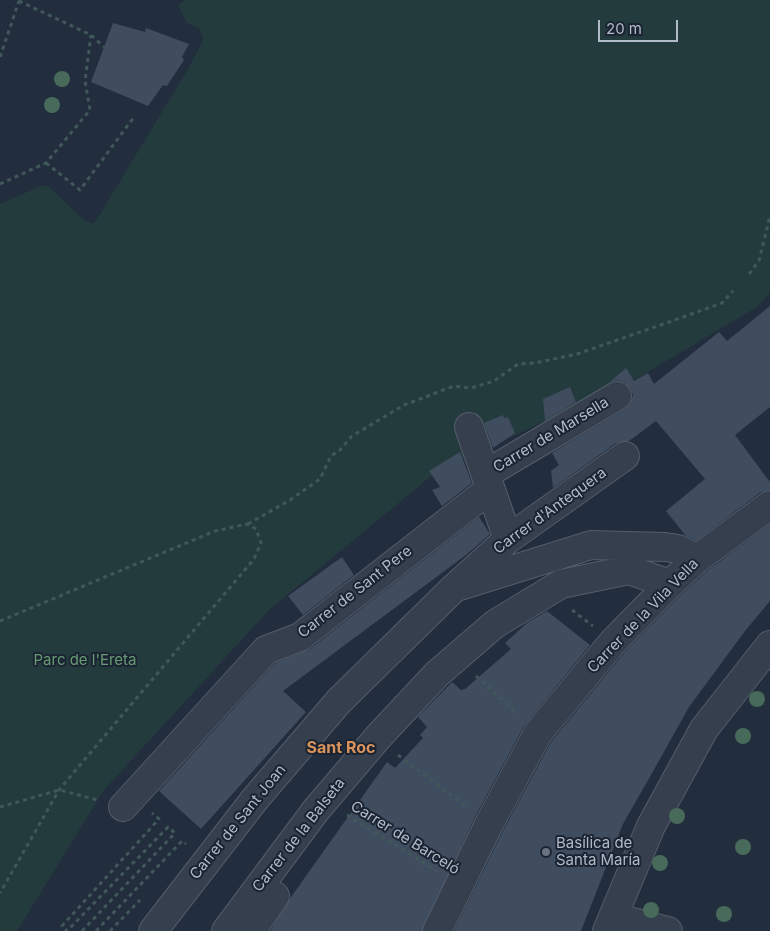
<!DOCTYPE html>
<html>
<head>
<meta charset="utf-8">
<style>
	body { margin:0 }
	#map { position:relative; width:770px; height:931px; overflow:hidden; background:#222d3d; font-family:Inter,sans-serif }
	canvas { display:block }
	.scale { position:absolute; left:598px; top:20px; width:80px; height:22px; box-sizing:border-box; border:2px solid #b1bac8; border-top:0; padding-left:6px; font-size:15px; line-height:18px; white-space:nowrap; color:#b1bac8; -webkit-text-stroke:4px #1b2432; paint-order:stroke }
</style>
</head>
<body>
<div id="map">
<canvas width="770" height="931"></canvas>
<div class="scale">20 m</div>
</div>
<script>
const g = document.querySelector('canvas').getContext('2d');
g.lineJoin = 'round';
function fill(path, color) { g.fillStyle = color; g.fill(path, 'evenodd'); }
const toPath = rows => new Path2D(rows.map(r => 'M' + r).join(''));
function strokePath(path, color, width, dash) { g.strokeStyle = color; g.lineWidth = width; g.lineCap = dash ? 'butt' : 'round'; g.setLineDash(dash || []); g.stroke(path); }
function label(font, color, halo, rows, align = 'center') {
  g.font = font + ' Inter,sans-serif'; g.lineWidth = 4; g.setLineDash([]); g.textBaseline = 'middle'; g.strokeStyle = halo; g.fillStyle = color; for (const [text, x, y, turn = 0] of rows) {
    g.save(); g.translate(x, y); g.rotate((+turn || 0) * Math.PI / 180); g.textAlign = isNaN(turn) ? turn : align; if (halo) g.strokeText(text, 0, 0); g.fillText(text, 0, 0); g.restore();
  }
}
const green = toPath([
	[185,0,770,0,770,293,757,307,643,375,435,473,269,610,104,790,17,931,0,931,0,204,41,186,48,186,83,219,94,224,188,69,203,40,199,28,187,23,178,5]
]);
const building = toPath([
	[113,23,145,32,146,28,189,44,182,57,184,60,167,86,163,85,148,106,91,82],
	[770,306,770,407,735,435,770,482,770,490,761,492,696,541,686,536,666,511,705,479,656,421,629,441,616,443,553,488,551,471,559,465,552,453,625,409,630,404,633,395,630,388,624,382,617,380,610,382,626,368,634,381,648,373,654,384,719,332,727,341],
	[570,387,576,402,545,421,543,399],
	[503,415,504,418,508,417,515,433,493,448,484,423],
	[460,452,472,483,442,506,432,490,440,487,429,471],
	[479,517,490,534,466,555,283,691,306,712,201,829,159,791,275,663,310,649],
	[770,524,770,601,745,631,689,707,651,775,623,824,581,931,454,931,503,831,551,742,625,652,681,595,707,571],
	[342,557,354,575,303,615,288,596],
	[547,611,590,645,524,726,475,817,422,931,270,931,291,897,387,762,395,768,423,738,420,735,427,727,418,717,452,682,461,690,465,689,511,649,505,643,527,623]
]);
const path = toPath([
	[19,1,91,35,104,47],
	[0,57,19,1,16,0],
	[46,163,80,190,134,117],
	[0,184,46,163,90,110,85,81,91,35],
	[749,274,759,261,770,216],
	[248,524,290,500,320,479,331,456,340,450,352,436,404,405,454,386,471,388,494,381,518,364,535,363,577,354,672,321,722,303,733,291],
	[572,610,593,626],
	[0,621,215,531,247,524,256,529,261,543,254,559,59,790,0,893],
	[476,676,518,714],
	[398,755,467,807],
	[0,807,59,790,98,800],
	[347,815,437,871],
	[82,931,175,833,168,827,67,931,62,926,159,819,152,813],
	[96,931,182,841,186,844],
	[110,931,140,900]
]);
const minor = toPath([
	[469,427,508,539],
	[486,474,617,396],
	[460,586,591,545,665,547,678,549,697,559],
	[123,807,266,650,300,637,490,489],
	[613,917,668,931],
	[153,931,255,799,339,701,454,588,508,539,625,456],
	[226,931,316,810,379,736,437,674,495,624,561,584,629,570,670,584],
	[251,931,275,896],
	[437,931,489,824,538,733,613,642,670,584,697,559,770,505],
	[607,931,651,826,704,729,770,645]
]);
const trees = [
	[62,79],
	[52,105],
	[757,699],
	[743,736],
	[677,816],
	[743,847],
	[660,863],
	[651,910],
	[724,914]
];
const markers = [
	[546,852,5,"#6b7280"]
];
const streetNames = [
	["Carrer de Marsella",551,435,-31],
	["Carrer d'Antequera",550,511,-36],
	["Carrer de Sant Pere",355,592,-38],
	["Carrer de la Vila Vella",643,616,-46],
	["Carrer de Sant Joan",238,822,-51],
	["Carrer de la Balseta",299,835,-52],
	["Carrer de Barceló",405,838,32]
];
const parkNames = [
	["Parc de l'Ereta",85,660]
];
const poiNames = [
	["Basílica de",556,843],
	["Santa María",556,860]
];
const neighbourhoodNames = [
	["Sant Roc",341,748]
];
fill(green, '#243b3e');
fill(building, '#404d5f');
strokePath(minor, '#545d6b', 30);
strokePath(path, '#41585b', 3, [4, 4]);
strokePath(minor, '#363f4d', 28);
g.fillStyle = '#486a5b';
for (const [x, y] of trees) { g.beginPath(); g.arc(x, y, 8, 0, 2 * Math.PI); g.fill(); }
for (const [x, y, r, color] of markers) { const dot = new Path2D(); dot.arc(x, y, r, 0, 2 * Math.PI); g.fillStyle = color; g.fill(dot); strokePath(dot, '#1b2432', 2); }
label('15px', '#b1bac8', '#1b2432', streetNames);
label('15px', '#679b73', '#1b2432', parkNames);
label('15px', '#b1bac8', '#1b2432', poiNames, 'left');
label('bold 16px', '#d9935b', '#1b2432', neighbourhoodNames);
</script>
</body>
</html>
